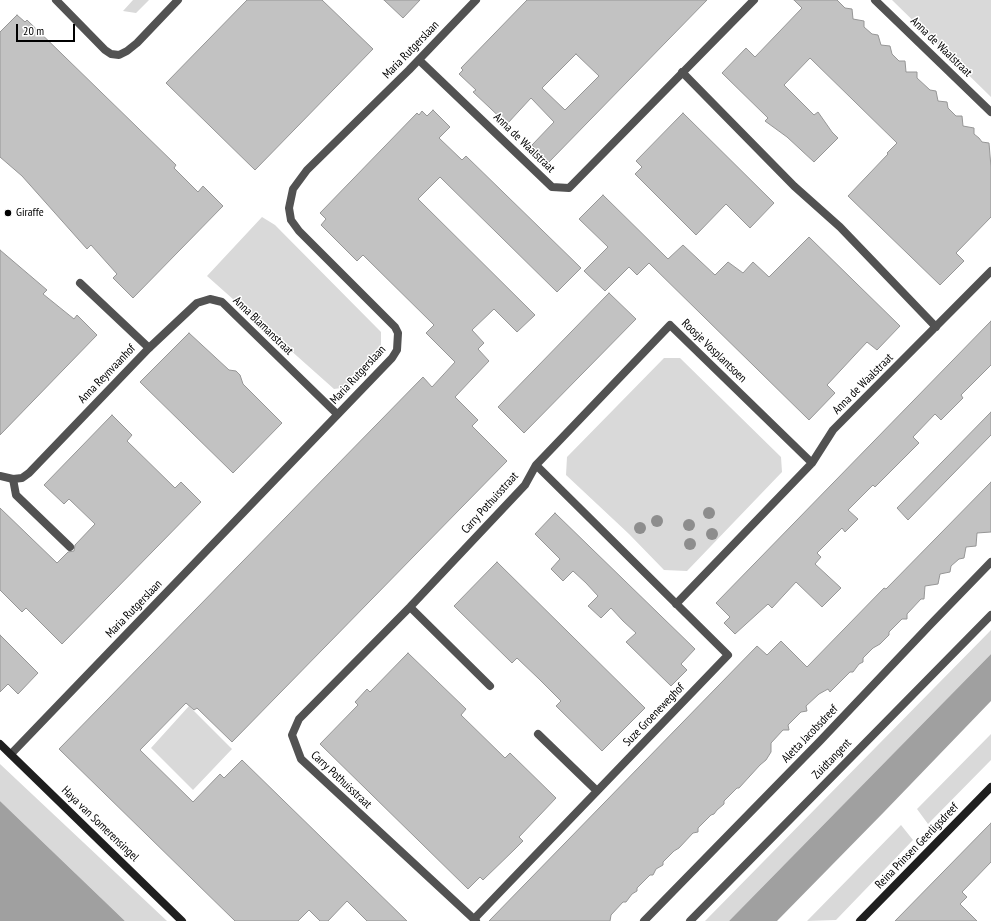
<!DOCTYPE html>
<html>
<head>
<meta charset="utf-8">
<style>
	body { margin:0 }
	#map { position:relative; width:991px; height:921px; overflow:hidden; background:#fff; font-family:"PT Sans Narrow",sans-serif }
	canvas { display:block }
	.scale { position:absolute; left:16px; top:24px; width:59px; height:18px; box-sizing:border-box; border:2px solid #000; border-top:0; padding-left:5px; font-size:12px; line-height:14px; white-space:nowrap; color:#000; -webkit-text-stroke:3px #fff; paint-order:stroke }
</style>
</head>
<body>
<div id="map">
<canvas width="991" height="921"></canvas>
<div class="scale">20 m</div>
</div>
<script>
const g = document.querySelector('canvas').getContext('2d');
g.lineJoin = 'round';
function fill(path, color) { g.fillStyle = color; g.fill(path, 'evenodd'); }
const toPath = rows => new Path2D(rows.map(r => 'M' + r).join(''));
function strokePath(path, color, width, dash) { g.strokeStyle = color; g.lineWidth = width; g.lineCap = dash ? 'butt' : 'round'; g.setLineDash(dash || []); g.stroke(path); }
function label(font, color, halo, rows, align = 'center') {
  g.font = font + ' "PT Sans Narrow",sans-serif'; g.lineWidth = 3; g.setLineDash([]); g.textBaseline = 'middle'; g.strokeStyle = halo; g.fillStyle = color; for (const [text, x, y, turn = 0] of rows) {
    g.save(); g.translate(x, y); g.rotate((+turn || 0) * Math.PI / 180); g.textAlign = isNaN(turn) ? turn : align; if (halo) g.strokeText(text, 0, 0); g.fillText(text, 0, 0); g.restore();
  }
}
const green = toPath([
	[133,0,149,0,136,13,123,11],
	[892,0,991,0,991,97],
	[262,217,275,225,381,332,381,351,348,387,334,389,207,276],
	[664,358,680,358,781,457,782,472,687,571,664,570,629,534,566,475,567,457],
	[991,630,991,654,729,921,705,921],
	[189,706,232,749,193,790,151,748],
	[991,734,991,760,928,824,917,809],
	[0,764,167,921,125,921,0,801],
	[901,825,913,840,836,920,807,921]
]);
const water = toPath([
	[991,654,991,701,884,812,777,921,729,921],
	[0,801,125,921,0,921]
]);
const building = toPath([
	[247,0,322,0,373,49,255,170,166,83,247,0],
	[384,0,420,0,403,18,384,0],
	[527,0,707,0,549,162,532,145,554,122,531,98,507,124,473,92,476,90,459,74,463,70,461,68,527,0],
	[576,54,599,76,565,110,542,88,576,54],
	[794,0,837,0,845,8,852,9,853,19,864,21,864,27,872,34,878,35,881,45,890,46,892,54,899,61,905,61,906,72,917,72,917,78,930,90,936,91,938,101,947,102,948,108,956,116,962,116,963,126,974,128,974,134,979,138,982,142,989,143,991,167,991,217,956,253,964,261,940,285,848,196,888,154,887,153,897,143,810,58,784,85,814,115,818,112,832,132,838,138,814,162,787,137,765,121,768,118,722,73,746,48,755,57,802,8,794,0],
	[17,15,25,22,27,20,176,165,174,168,198,192,203,186,223,206,133,298,113,278,117,274,91,245,87,249,22,176,0,157,0,32,17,15],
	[433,110,450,127,439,138,462,160,466,156,581,268,557,292,440,177,418,199,535,315,517,332,494,309,472,330,484,343,478,349,489,361,455,397,478,420,472,426,507,461,232,742,197,708,194,710,186,703,140,750,193,802,220,774,224,778,242,760,407,921,367,921,347,901,328,921,320,921,309,910,298,921,235,921,59,749,423,377,432,387,455,362,426,333,434,325,363,255,357,261,321,225,326,219,320,213,417,113,419,115,422,111,427,116,433,110],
	[683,113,774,203,750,228,726,204,696,235,635,174,642,167,636,161,683,113],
	[603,195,668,259,683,245,715,275,728,262,743,273,753,262,769,277,809,237,900,326,877,350,867,342,827,385,835,393,809,420,649,263,637,275,629,267,605,291,584,271,608,247,579,219,603,195],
	[0,250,47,290,43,294,74,319,77,315,97,335,0,435,0,250],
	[609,293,636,319,524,433,498,407,609,293],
	[991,321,991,365,961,395,963,398,941,420,935,414,913,437,919,443,875,487,873,485,848,510,858,519,845,532,842,528,817,553,821,557,815,564,841,588,822,607,796,582,772,608,768,604,735,634,724,623,730,617,716,603,991,321],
	[189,333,229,370,236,371,240,375,243,384,282,423,233,473,140,382,189,333],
	[991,412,991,435,908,520,897,508,991,412],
	[112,415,132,435,127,441,175,488,181,482,201,502,62,644,26,608,22,612,0,590,0,508,57,563,68,552,74,551,75,545,95,524,69,499,64,504,44,485,112,415],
	[991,482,991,532,977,533,976,546,966,547,964,558,959,559,951,566,950,572,940,574,938,584,925,586,924,599,921,599,907,614,907,619,902,619,889,632,889,635,880,644,873,648,863,658,863,662,859,664,853,672,850,672,830,692,828,689,819,694,806,706,807,711,801,712,788,725,789,730,783,730,771,743,771,752,766,760,760,765,739,788,737,788,724,801,724,804,717,810,714,814,711,815,698,828,698,832,693,833,679,848,674,851,663,862,663,865,656,869,653,875,650,875,637,888,637,891,632,894,626,902,623,902,611,915,610,921,489,921,757,646,767,655,781,641,807,667,884,588,886,589,991,482],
	[555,513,695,649,681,664,687,670,671,686,626,642,636,633,623,621,611,608,601,618,588,606,598,596,586,583,573,571,563,581,551,569,560,559,535,534,555,513],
	[497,562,645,708,602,751,556,706,561,701,539,679,517,658,512,663,454,606,497,562],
	[0,635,38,673,18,694,8,684,0,692,0,635],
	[408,653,466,709,461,715,505,758,510,753,556,798,519,837,523,841,515,849,483,880,480,877,468,889,320,744,358,705,355,702,367,689,370,692,408,653],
	[991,823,991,862,962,892,967,897,960,904,977,921,895,921,991,823]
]);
const lane = toPath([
	[80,283,149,348],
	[13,479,16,495,70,547],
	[690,921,991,615]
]);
const street = toPath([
	[56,0,105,50,111,54,119,55,127,51,137,43,178,0],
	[875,0,991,112],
	[419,60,552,187,569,188,754,0],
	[682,72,794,186,840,227,936,327],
	[812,463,833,430,991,271],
	[0,476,13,479,22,478,29,473,149,348,197,303,210,299,222,302,337,414],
	[410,607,490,686],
	[538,734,597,791],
	[11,754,392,358,397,350,398,333,395,327,299,231,291,220,289,208,293,189,307,170,409,70,476,0],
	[474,919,728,655,536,465],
	[476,921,301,759,292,735,299,719,410,607,525,485,536,465,670,325,812,463,676,604],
	[644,921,820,741,930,625,991,562]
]);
const secondary = toPath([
	[0,744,182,921],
	[860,921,991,787]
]);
const trees = [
	[709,513],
	[657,521],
	[689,525],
	[640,528],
	[712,534],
	[690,544]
];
const markers = [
	[8,213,4,"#000"]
];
const streetNames = [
	["Anna de Waalstraat",941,47,44],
	["Maria Rutgerslaan",411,50,-46],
	["Anna de Waalstraat",524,143,44],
	["Anna Blamanstraat",263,326,44],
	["Roosje Vosplantsoen",714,351,44],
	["Anna Reynvaanhof",107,374,-46],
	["Maria Rutgerslaan",358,375,-47],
	["Anna de Waalstraat",863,384,-45],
	["Carry Pothuisstraat",490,503,-48],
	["Maria Rutgerslaan",134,609,-46],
	["Suze Groeneweghof",654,715,-46],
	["Aletta Jacobsdreef",810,734,-46],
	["Zuidtangent",832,759,-46],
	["Carry Pothuisstraat",341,780,43],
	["Haya van Somerensingel",100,824,44],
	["Reina Prinsen Geerligsdreef",917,846,-46]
];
const poiNames = [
	["Giraffe",16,213]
];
fill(green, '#d9d9d9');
fill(water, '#a0a0a0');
fill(building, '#c2c2c2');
strokePath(building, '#969696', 1);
strokePath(lane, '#525252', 8);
strokePath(street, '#525252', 8);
strokePath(secondary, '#1f1f1f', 8);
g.fillStyle = '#8d8d8d';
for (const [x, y] of trees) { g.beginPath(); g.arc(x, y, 6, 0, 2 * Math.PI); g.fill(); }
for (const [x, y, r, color] of markers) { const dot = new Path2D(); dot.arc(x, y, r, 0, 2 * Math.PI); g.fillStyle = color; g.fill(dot); strokePath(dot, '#fff', 1.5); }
label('12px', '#000', '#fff', streetNames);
label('12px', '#000', '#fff', poiNames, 'left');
</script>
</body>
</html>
